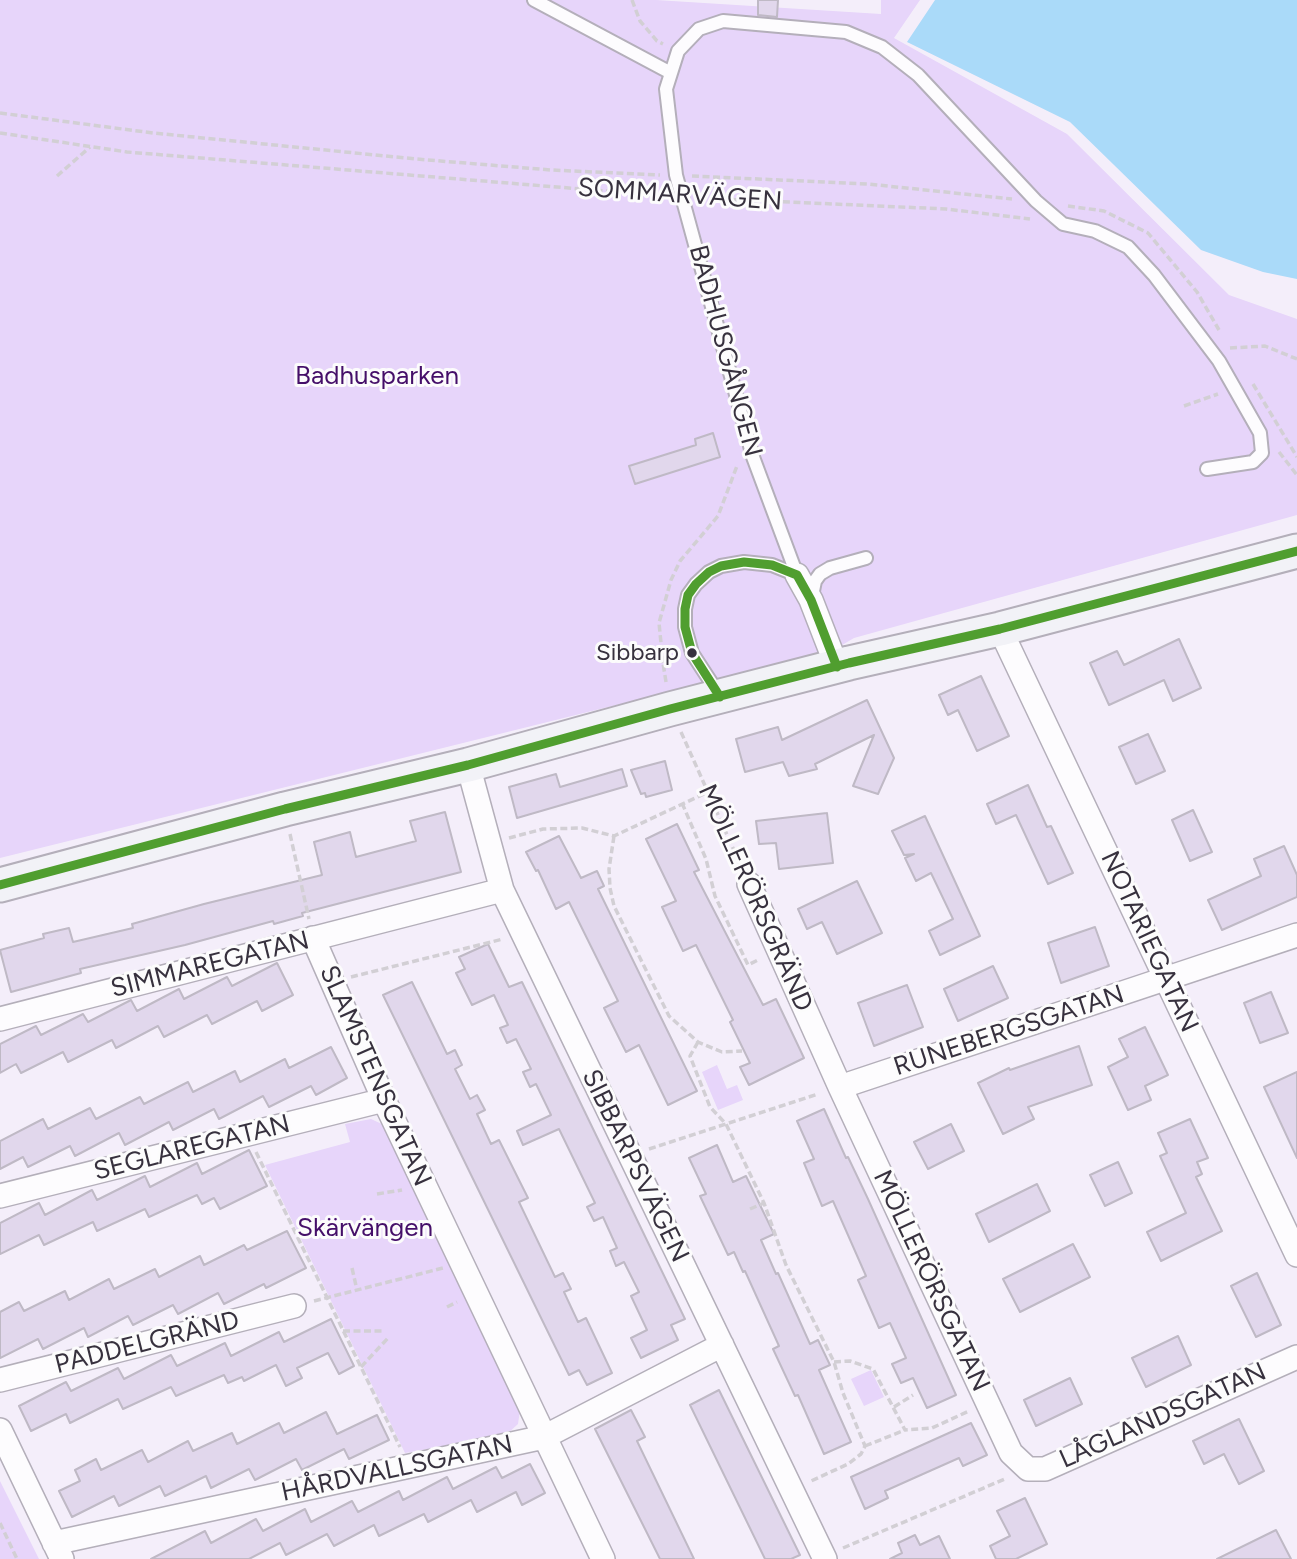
<!DOCTYPE html>
<html>
<head>
<meta charset="utf-8">
<style>
	body { margin:0 }
	canvas { display:block; background:#f4eefa }
</style>
</head>
<body>
<canvas width="1297" height="1559"></canvas>
<script>
const g = document.querySelector('canvas').getContext('2d');
g.lineJoin = 'round';
function fill(path, color) { g.fillStyle = color; g.fill(path, 'evenodd'); }
const toPath = rows => new Path2D(rows.map(r => 'M' + r).join(''));
function strokePath(path, color, width, dash) { g.strokeStyle = color; g.lineWidth = width; g.lineCap = dash ? 'butt' : 'round'; g.setLineDash(dash || []); g.stroke(path); }
function label(font, color, halo, rows, align = 'center') {
  g.font = font + ' Figtree,sans-serif'; g.lineWidth = 6; g.setLineDash([]); g.textBaseline = 'middle'; g.strokeStyle = halo; g.fillStyle = color; for (const [text, x, y, turn = 0] of rows) {
    g.save(); g.translate(x, y); g.rotate((+turn || 0) * Math.PI / 180); g.textAlign = isNaN(turn) ? turn : align; if (halo) g.strokeText(text, 0, 0); g.fillText(text, 0, 0); g.restore();
  }
}
const green = toPath([
	[0,0,656,0,881,14,881,0,920,0,894,38,1067,134,1229,295,1297,319,1297,515,854,638,820,658,608,707,0,858],
	[717,1065,727,1089,737,1085,743,1100,718,1110,702,1072],
	[371,1119,384,1125,520,1410,518,1424,506,1435,405,1453,265,1165,350,1142,345,1124],
	[871,1370,884,1397,864,1406,851,1379],
	[0,1481,39,1559,0,1559]
]);
const water = toPath([
	[935,0,1297,0,1297,279,1263,272,1201,250,1070,122,907,42]
]);
const building = toPath([
	[758,0,778,0,777,17,758,15,758,0],
	[713,433,720,457,635,484,629,466,696,445,695,439,713,433],
	[1179,639,1201,688,1173,701,1164,680,1109,705,1090,663,1117,651,1124,665,1179,639],
	[981,676,1009,736,977,751,958,710,948,715,939,695,981,676],
	[867,700,894,758,878,794,853,786,874,735,815,764,817,769,789,776,783,762,745,772,736,739,778,727,782,740,867,700],
	[1148,734,1165,771,1136,784,1119,747,1148,734],
	[665,761,672,790,646,797,645,793,641,794,631,770,665,761],
	[622,769,627,786,517,818,509,787,556,774,560,787,622,769],
	[1028,785,1047,827,1051,826,1073,873,1048,884,1016,815,996,824,987,804,1028,785],
	[1193,810,1212,852,1190,861,1172,820,1193,810],
	[445,812,461,872,302,913,303,916,274,924,273,921,185,945,80,969,81,973,11,992,0,950,44,938,43,934,69,928,73,942,133,928,132,924,204,904,322,875,314,842,350,832,356,857,416,841,410,821,445,812],
	[827,813,833,863,779,869,776,843,759,844,756,821,827,813],
	[925,816,980,936,940,955,929,931,953,919,931,873,916,881,905,858,914,854,904,855,892,831,925,816],
	[677,824,699,870,694,872,763,1005,776,999,804,1058,749,1085,740,1067,750,1063,730,1022,733,1020,696,945,683,951,662,907,676,901,646,839,677,824],
	[559,836,581,878,597,871,604,886,598,889,697,1091,668,1105,639,1045,626,1052,604,1008,618,1001,569,902,556,909,538,870,536,871,526,852,559,836],
	[1284,846,1297,875,1297,897,1222,930,1208,900,1261,876,1254,859,1284,846],
	[857,881,882,933,837,954,822,922,807,929,798,909,857,881],
	[1095,927,1109,966,1061,983,1048,943,1095,927],
	[488,944,509,987,522,982,685,1319,671,1325,678,1340,641,1358,631,1338,647,1330,631,1296,639,1292,624,1262,616,1266,610,1251,617,1248,603,1217,594,1221,587,1207,595,1203,559,1129,523,1145,517,1131,551,1115,536,1084,530,1087,523,1072,531,1069,516,1039,507,1043,500,1028,508,1025,494,995,472,1005,456,973,465,969,459,957,488,944],
	[277,963,293,995,262,1011,257,1001,212,1024,207,1015,164,1037,158,1026,116,1048,112,1040,68,1062,63,1052,21,1073,16,1064,0,1073,0,1044,36,1026,41,1035,83,1014,88,1022,131,1000,137,1011,179,989,184,999,227,977,232,986,277,963],
	[993,966,1008,998,958,1021,944,989,993,966],
	[412,982,447,1054,455,1050,462,1065,455,1069,470,1099,477,1095,485,1110,477,1114,491,1144,499,1140,528,1198,519,1202,555,1277,563,1273,571,1289,564,1292,578,1322,586,1318,612,1373,587,1385,579,1370,569,1375,383,995,412,982],
	[907,985,923,1027,874,1046,858,1003,907,985],
	[1271,992,1288,1033,1260,1043,1244,1003,1271,992],
	[1145,1027,1168,1075,1145,1086,1151,1100,1128,1110,1108,1067,1128,1057,1119,1039,1145,1027],
	[1079,1046,1092,1085,1028,1107,1034,1119,1003,1134,978,1083,1009,1068,1010,1070,1079,1046],
	[331,1047,347,1078,316,1095,311,1086,269,1107,263,1096,219,1119,214,1109,173,1130,169,1122,125,1145,119,1133,75,1156,70,1146,28,1167,23,1157,0,1169,0,1141,43,1119,48,1129,90,1108,96,1119,140,1097,144,1104,188,1082,193,1092,235,1071,240,1082,285,1059,289,1068,331,1047],
	[1297,1072,1297,1158,1264,1087,1297,1072],
	[824,1109,846,1158,848,1157,868,1199,956,1395,927,1408,913,1378,901,1383,892,1364,906,1358,890,1323,879,1328,858,1280,866,1276,833,1201,822,1206,804,1163,814,1159,797,1121,824,1109],
	[1190,1119,1208,1158,1197,1162,1202,1174,1196,1177,1222,1231,1161,1261,1147,1232,1186,1213,1160,1156,1167,1153,1158,1133,1190,1119],
	[951,1124,964,1151,928,1169,914,1142,951,1124],
	[717,1145,733,1182,746,1176,774,1234,761,1240,776,1274,778,1273,810,1344,818,1340,830,1365,819,1370,851,1442,824,1454,798,1395,795,1396,773,1349,779,1346,745,1271,743,1272,734,1252,728,1255,700,1196,706,1194,689,1158,717,1145],
	[249,1150,267,1186,220,1209,214,1198,202,1204,197,1195,149,1217,145,1209,97,1231,93,1222,44,1245,39,1235,0,1254,0,1223,39,1203,45,1215,92,1190,97,1200,145,1176,150,1187,197,1163,202,1174,249,1150],
	[1118,1162,1132,1193,1105,1206,1090,1175,1118,1162],
	[1037,1184,1050,1211,989,1242,976,1214,1037,1184],
	[287,1231,306,1268,266,1288,264,1284,224,1304,218,1293,178,1314,173,1305,133,1325,128,1316,88,1337,84,1328,43,1349,38,1339,0,1358,0,1312,19,1302,24,1311,65,1291,69,1300,109,1279,114,1289,155,1269,159,1277,200,1256,204,1265,244,1245,247,1250,287,1231],
	[1073,1244,1090,1277,1020,1312,1003,1279,1073,1244],
	[1257,1273,1281,1325,1256,1337,1231,1286,1257,1273],
	[331,1319,354,1366,339,1374,328,1353,297,1368,302,1378,286,1386,276,1365,244,1381,242,1377,228,1383,224,1375,176,1396,171,1387,123,1409,118,1399,70,1423,66,1414,31,1431,19,1406,66,1382,71,1391,118,1368,124,1379,171,1355,177,1366,225,1343,231,1356,279,1332,284,1342,331,1319],
	[1178,1336,1191,1365,1146,1387,1132,1358,1178,1336],
	[1070,1378,1082,1404,1036,1426,1024,1400,1070,1378],
	[719,1390,800,1555,791,1559,765,1559,690,1405,719,1390],
	[631,1410,645,1437,637,1441,694,1559,660,1559,595,1429,631,1410],
	[326,1412,337,1434,377,1415,389,1440,349,1459,344,1449,302,1470,296,1459,255,1480,249,1469,211,1488,206,1476,165,1496,160,1486,119,1506,114,1496,72,1517,59,1491,80,1481,75,1470,96,1459,101,1470,142,1450,148,1462,188,1441,193,1451,232,1433,237,1444,279,1423,284,1433,326,1412],
	[1239,1419,1264,1471,1239,1484,1224,1454,1204,1464,1193,1441,1239,1419],
	[971,1423,987,1455,963,1466,959,1458,923,1474,885,1491,888,1498,865,1509,851,1477,971,1423],
	[530,1464,545,1493,522,1505,516,1492,477,1512,471,1500,428,1522,424,1514,379,1536,374,1525,334,1546,327,1534,286,1555,280,1543,249,1559,151,1559,205,1531,211,1543,256,1519,263,1531,305,1509,311,1522,352,1501,358,1512,399,1491,403,1500,447,1477,453,1489,496,1467,502,1478,530,1464],
	[1025,1498,1047,1544,1016,1559,996,1559,990,1546,1010,1536,997,1511,1025,1498],
	[1276,1530,1291,1559,1217,1559,1276,1530],
	[915,1535,920,1545,939,1536,950,1559,890,1559,902,1553,898,1543,915,1535]
]);
const path = toPath([
	[632,0,640,21,657,41,663,44],
	[0,113,153,133,416,159,551,170,660,175],
	[0,133,127,152,667,196],
	[57,176,90,147],
	[692,176,868,184,1012,199],
	[699,198,946,209,1030,219],
	[1068,206,1104,211,1148,233,1197,292,1219,330],
	[1230,348,1265,346,1297,359],
	[1253,384,1297,457],
	[1184,406,1218,394],
	[1279,452,1297,475],
	[663,663,659,623,671,580,680,561,718,516,737,466],
	[666,682,663,663,677,657],
	[681,732,741,866],
	[682,803,706,859,715,896,748,965,758,960],
	[290,834,309,919],
	[614,836,609,869,610,888,614,906,669,1016,698,1042,722,1052,742,1051],
	[509,838,543,829,582,828,614,836,708,792],
	[351,977,503,939],
	[698,1042,690,1056,710,1107,726,1124,764,1203,786,1265,834,1362,843,1393,865,1446,861,1454,848,1464,811,1481],
	[649,1149,818,1094],
	[256,1152,400,1447],
	[377,1194,402,1190],
	[750,1209,764,1203],
	[352,1268,357,1290],
	[314,1301,443,1268],
	[447,1307,457,1302],
	[343,1331,385,1331],
	[834,1362,850,1361,873,1369,905,1430,932,1428,969,1411],
	[361,1367,388,1338],
	[894,1407,913,1395],
	[865,1446,905,1430],
	[0,1523,17,1559],
	[843,1548,1007,1478]
]);
const lane = toPath([
	[534,0,671,73],
	[797,575,753,457,676,175,666,89,678,51,699,29,723,21,846,32,882,47,918,75,1036,201,1063,224,1095,231,1128,247,1154,275,1219,361,1260,433,1262,453,1253,462,1207,469],
	[812,596,815,581,820,574,830,568,866,558],
	[718,693,692,653,685,627,685,609,688,595,696,584,709,572,721,566,744,562,772,565,797,575]
]);
const street = toPath([
	[797,575,811,600,837,667],
	[1000,629,1297,1255],
	[468,765,502,890,825,1559],
	[749,884,840,1087,1011,1453,1028,1469,1045,1469,1297,1357],
	[313,938,384,1100,603,1559],
	[0,1019,502,890],
	[840,1087,1297,935],
	[0,1196,384,1100],
	[0,1380,294,1306],
	[0,1430,62,1559],
	[54,1543,544,1437,722,1345]
]);
const secondary = toPath([
	[0,885,285,809,468,765,670,709,849,663,1000,629,1297,551]
]);
const bus1 = toPath([
	[720,697,692,653,685,627,685,609,688,595,696,584,709,572,721,566,744,562,772,565,797,575,811,600,837,667],
	[0,885,285,809,468,765,670,709,849,663,1000,629,1297,551]
]);
const markers = [
	[692,653,6,"#37313e"]
];
const busNames = [
	["Sibbarp",679,653]
];
const streetNames = [
	["SOMMARVÄGEN",680,195,4],
	["BADHUSGÅNGEN",725,351,75],
	["MÖLLERÖRSGRÄND",755,898,66],
	["NOTARIEGATAN",1149,942,65],
	["SIMMAREGATAN",210,965,-14],
	["RUNEBERGSGATAN",1009,1031,-18],
	["SLAMSTENSGATAN",375,1076,66],
	["SEGLAREGATAN",192,1148,-14],
	["SIBBARPSVÄGEN",635,1166,64],
	["MÖLLERÖRSGATAN",931,1281,65],
	["PADDELGRÄND",147,1343,-14],
	["LÅGLANDSGATAN",1163,1416,-24],
	["HÅRDVALLSGATAN",397,1469,-12]
];
const parkNames = [
	["Badhusparken",377,376],
	["Skärvängen",365,1228]
];
fill(green, '#e7d5fa');
fill(water, '#aadaf9');
fill(building, '#e1d7ec');
strokePath(building, '#bfb9c5', 2);
strokePath(lane, '#b4afba', 16);
strokePath(street, '#b4afba', 26);
strokePath(secondary, '#b4afba', 37);
strokePath(path, '#d2cfd4', 3.5, [7, 3.5]);
strokePath(lane, '#fdfcfe', 12);
strokePath(street, '#fdfcfe', 23);
strokePath(secondary, '#f2f2f7', 33);
strokePath(bus1, '#509e2f', 9);
for (const [x, y, r, color] of markers) { const dot = new Path2D(); dot.arc(x, y, r, 0, 2 * Math.PI); g.fillStyle = color; g.fill(dot); strokePath(dot, '#fcfcfc', 2.5); }
label('24px', '#37313e', '#fcfcfc', busNames, 'right');
label('26px', '#37313e', '#fcfcfc', streetNames);
label('26px', '#450f69', '#fcfcfc', parkNames);
</script>
</body>
</html>
